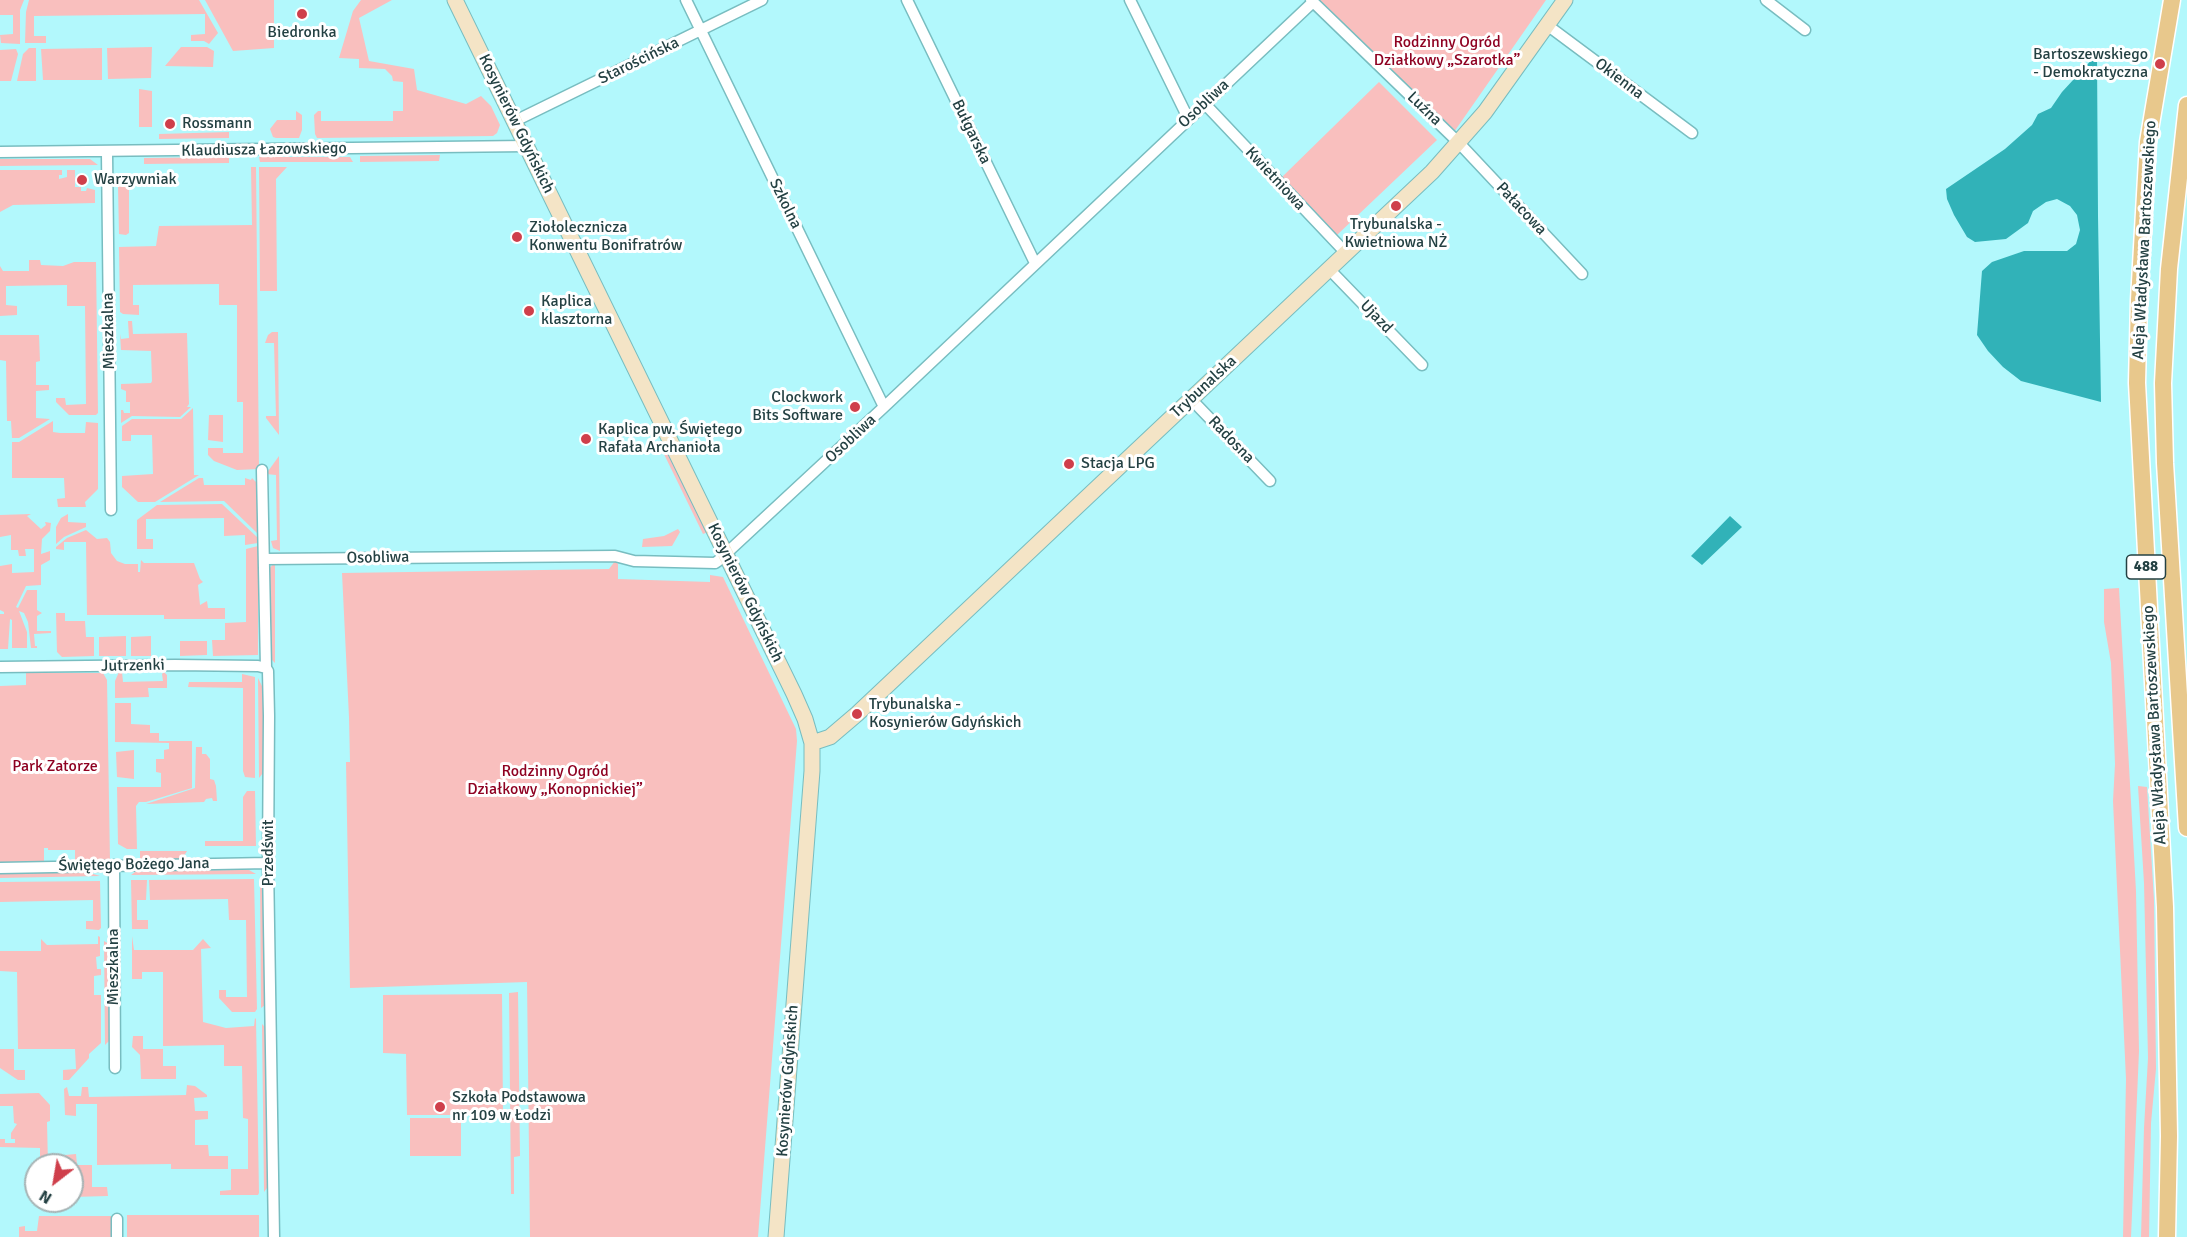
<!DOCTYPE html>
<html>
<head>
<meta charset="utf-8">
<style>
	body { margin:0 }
	#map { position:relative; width:2187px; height:1237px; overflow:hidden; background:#b2f8fc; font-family:Signika,sans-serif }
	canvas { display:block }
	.north { position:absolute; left:24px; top:1153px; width:60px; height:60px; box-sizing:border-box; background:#fff; border:2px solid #a7b3b4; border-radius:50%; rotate:211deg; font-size:16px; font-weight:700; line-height:24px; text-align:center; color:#244143 }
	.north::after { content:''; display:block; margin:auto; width:21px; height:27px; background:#cf3f4b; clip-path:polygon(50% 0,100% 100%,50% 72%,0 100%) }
</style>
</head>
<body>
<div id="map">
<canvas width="2187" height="1237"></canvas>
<div class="north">N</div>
</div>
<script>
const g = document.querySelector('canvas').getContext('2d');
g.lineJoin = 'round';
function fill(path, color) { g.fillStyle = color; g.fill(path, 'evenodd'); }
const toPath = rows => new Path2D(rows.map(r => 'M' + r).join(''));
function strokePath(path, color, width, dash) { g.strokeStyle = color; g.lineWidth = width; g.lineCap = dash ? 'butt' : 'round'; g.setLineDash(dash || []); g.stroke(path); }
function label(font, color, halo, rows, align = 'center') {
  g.font = font + ' Signika,sans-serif'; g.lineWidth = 6; g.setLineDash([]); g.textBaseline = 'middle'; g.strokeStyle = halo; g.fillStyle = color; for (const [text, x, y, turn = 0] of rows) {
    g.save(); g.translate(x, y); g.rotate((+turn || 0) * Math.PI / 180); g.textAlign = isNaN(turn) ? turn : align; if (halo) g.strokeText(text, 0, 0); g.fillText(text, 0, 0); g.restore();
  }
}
const green = toPath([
	[0,0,24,0,20,10,20,44,1,43,0,35,13,34,13,15,0,15],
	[29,0,199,0,218,33,209,44,204,41,191,41,191,35,205,34,205,14,34,16,34,36,46,36,46,43,25,43,26,12],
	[205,0,274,0,274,48,233,51],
	[361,0,392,0,359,18,369,61,414,69,417,90,466,104,481,96,491,106,500,125,497,133,493,136,317,138,315,134,314,115,318,111,321,111,321,121,393,121,393,111,403,111,403,82,393,81,392,76,385,69,359,68,359,59,339,58,353,11],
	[1319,0,1546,0,1454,132],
	[152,47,151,78,108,79,107,48],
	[181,47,207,47,214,51,213,67,165,66],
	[29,48,36,48,36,81,17,81,23,54],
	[102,48,102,80,43,80,41,49],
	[16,49,18,54,11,81,0,81,0,50],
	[1379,82,1437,140,1337,235,1282,177],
	[139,89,152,91,152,127,139,127],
	[296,111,302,115,302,130,299,138,276,138,273,137,270,129,277,120,296,120],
	[229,132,229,138,159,139,159,134],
	[440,155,439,161,360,162,360,156],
	[229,157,229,163,144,164,144,158],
	[259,157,350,157,353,162,260,162],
	[0,159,90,159,98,165,0,166],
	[251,167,256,167,259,469,237,470,214,461,208,455,208,448,223,448,223,453,243,453,243,402,237,402,237,305,219,305,219,284,133,285,133,305,139,305,139,315,123,314,120,312,119,247,156,246,159,226,252,225],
	[259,167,287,167,276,179,277,291,260,291],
	[0,170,62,170,62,175,59,175,59,179,67,177,67,170,75,170,75,187,81,187,81,191,86,191,87,188,95,190,95,203,13,205,0,212],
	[118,186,129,186,129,233,126,235,119,234],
	[29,260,40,260,41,265,63,266,74,262,96,262,98,413,96,415,69,415,56,402,56,398,65,398,66,405,86,404,85,306,67,306,67,285,6,286,6,305,17,306,17,315,0,316,0,266,3,271,29,271],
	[128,321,132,321,133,334,187,333,189,404,187,407,191,407,180,417,132,416,121,423,121,410,123,410,124,413,130,413,130,402,126,402,126,391,121,389,121,384,151,383,152,381,151,351,121,350,120,334,121,339,129,338],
	[272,332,278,332,279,435,266,418,266,416,276,416,274,343,265,343,268,335],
	[39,335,40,361,36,362,36,385,49,385,49,390,36,391,36,418,50,419,19,438,12,438,11,421,7,421,6,361,0,360,0,335],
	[193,408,194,475,199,475,155,502,138,502,122,487,122,476,153,474,152,435,131,435,131,441,122,441,122,426,132,419,181,419],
	[209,415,223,415,223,442,208,440],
	[53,421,53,432,60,433,85,433,86,422,98,423,98,489,85,502,86,507,58,507,57,499,65,498,64,478,12,478,12,442,19,442],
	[665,444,708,532,703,534,660,446],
	[279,456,280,551,273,548,271,541,277,540,276,475,266,474],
	[199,478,203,478,204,485,245,485,245,478,251,480,252,478,257,483,258,534,224,501,160,502],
	[222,504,258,538,258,543,245,545,245,535,224,536,224,518,146,519,146,539,153,539,153,549,137,549,137,520,157,505],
	[31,514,27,516,41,529,46,525,45,522,51,523,50,531,42,539,41,554,50,551,50,560,41,565,41,585,26,586,16,607,18,608,27,590,37,590,37,610,42,613,37,616,37,631,51,631,51,633,34,634,35,646,37,646,37,648,31,648,28,622,24,613,19,611,27,632,27,648,12,648,12,620,10,619,8,649,0,649,0,614,4,614,4,612,0,610,0,566,12,564,12,573,34,572,34,549,25,549,26,556,19,556,18,550,11,550,11,535,0,537,0,515],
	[68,514,68,522,86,523,86,527,64,537,56,544,56,527,61,518],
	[678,529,680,532,672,546,642,547,643,539,664,536],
	[86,530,97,539,107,538,110,542,111,553,117,561,125,564,138,564,138,572,140,572,141,560,144,563,194,563,200,579,203,582,198,585,200,605,207,601,208,608,225,608,225,619,164,619,164,615,87,615,86,542,64,542,64,550,56,549,56,547,67,538],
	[258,546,258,655,213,656,212,640,225,640,225,623,246,622,246,549],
	[615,561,618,564,618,579,710,582,710,575,723,577,796,729,797,741,758,1237,530,1237,527,982,350,988,346,762,350,762,349,717,342,573,609,569],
	[275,562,275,663,272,660,269,660,268,570],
	[2119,588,2136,891,2139,1051,2131,1237,2123,1237,2126,1079,2113,801,2115,764,2111,663,2104,622,2104,589],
	[56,613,65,613,65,621,85,621,86,637,94,637,94,656,62,657,57,652],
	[126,636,126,656,99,656,99,637],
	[151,636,151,656,131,656,131,637],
	[180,641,207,641,207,655,180,656],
	[119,672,122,672,123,682,163,681,162,674,164,672,167,675,167,688,148,688,149,697,115,698,115,681],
	[26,673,103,673,107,680,110,861,75,862,75,850,48,850,48,848,44,848,44,862,0,863,0,686,26,685],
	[242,674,255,677,255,778,245,777,243,771,243,688,188,687,189,682,242,682],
	[258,678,263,688,263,773,259,778],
	[115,703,131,703,131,724,150,725,150,733,159,733,159,741,192,741,192,788,146,802,139,802,136,806,137,849,127,849,118,844,117,787,161,787,161,773,156,772,156,759,164,759,164,750,169,749,169,743,115,742],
	[196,747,202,747,202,754,206,754,210,759,210,779,214,780,216,786,217,801,213,801,212,798,206,799,204,802,146,804,195,788],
	[134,750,134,779,117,777,116,752],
	[2138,786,2147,787,2154,900,2156,1069,2151,1123,2149,1237,2141,1237,2144,1128,2148,1058,2144,883],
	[247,791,255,791,256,846,205,846,205,841,243,841,243,797],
	[140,851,187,851,181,861,140,861],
	[239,870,249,870,256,874,131,875,135,872,149,871],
	[87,872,100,876,0,878,0,874],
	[260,878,264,884,265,986,265,1005,261,1008],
	[254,879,257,1009,255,1012,232,1012,219,998,219,990,226,990,226,997,247,997,246,920,229,920,228,899,150,900,149,880],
	[131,880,147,880,146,900,137,900,137,920,148,920,148,929,132,929],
	[100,881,101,928,99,930,86,929,86,921,93,921,93,900,0,902,0,882],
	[98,936,100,937,100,956,96,957,97,969,101,969,101,975,94,976,94,995,101,995,101,1043,89,1054,89,1058,69,1080,63,1080,63,1070,76,1069,75,1049,18,1049,17,972,0,971,0,951,41,951,41,939,47,945,98,944],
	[132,936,134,950,193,950,203,939,211,948,201,949,203,1022,226,1028,254,1026,255,1018,256,1019,259,1193,258,1195,220,1195,220,1191,231,1190,231,1169,248,1169,248,1119,243,1118,242,1066,224,1066,224,1045,163,1046,163,972,142,972,142,979,132,979],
	[104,941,109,944,109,1041,105,1045],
	[518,992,520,1156,514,1157,514,1194,511,1194,509,993],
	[502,994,503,1115,407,1115,406,1054,383,1053,383,995],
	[262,1024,266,1028,267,1188,264,1192],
	[133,1036,143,1036,143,1049,163,1049,163,1066,176,1066,176,1079,141,1079,140,1055,132,1047],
	[0,1049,14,1049,14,1070,25,1070,25,1080,18,1080,0,1068],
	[187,1085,195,1086,207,1095,207,1097,194,1098,195,1111,208,1111,208,1119,195,1120,195,1145,208,1145,209,1156,228,1156,228,1169,171,1169,171,1164,97,1165,97,1104,76,1104,76,1116,65,1115,64,1089,67,1087,69,1096,81,1096,82,1087,88,1087,89,1097,186,1095],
	[39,1093,50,1105,50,1121,47,1122,48,1165,40,1165,40,1148,0,1147,0,1139,5,1139,5,1143,15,1143,15,1139,11,1139,11,1133,17,1124,14,1123,13,1106,0,1106,0,1094],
	[410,1118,461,1118,461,1156,410,1156],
	[76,1154,77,1165,92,1165,92,1187,107,1187,108,1196,72,1197,72,1165,65,1165,65,1155],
	[127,1215,259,1215,259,1237,127,1237],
	[39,1216,111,1216,111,1237,19,1237,19,1227,25,1226,25,1231,37,1231]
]);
const water = toPath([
	[2097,54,2098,216,2101,402,2021,381,2003,367,1988,351,1977,335,1982,271,1992,262,2024,251,2067,251,2076,244,2080,230,2077,215,2070,206,2057,199,2046,202,2033,211,2028,223,2006,239,1975,242,1967,237,1954,215,1947,199,1946,189,2005,149,2032,125,2038,114,2051,108,2062,92],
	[1730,516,1742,527,1702,565,1691,556]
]);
const street = toPath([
	[686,0,884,407],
	[907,0,1035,263],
	[1130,0,1188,118],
	[1311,0,1459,143,1582,274],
	[1766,0,1805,30],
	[1547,25,1692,133],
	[1205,104,1346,253],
	[515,121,762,0],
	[0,152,527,146],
	[107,153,111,510],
	[1329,269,1422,365],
	[1191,399,1270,481],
	[262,470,266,668,268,671,269,716,268,863,274,1237],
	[265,559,615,556,634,561,715,563,718,561,884,407,1313,2],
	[0,667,175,665,258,666,266,668],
	[114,865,115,1068],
	[0,868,268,863],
	[117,1219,117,1237]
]);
const secondary = toPath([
	[455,0,794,694,805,719,812,743,812,771,776,1237],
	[812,743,830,737,857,714,1432,172,1485,112,1565,0]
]);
const primary = toPath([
	[2187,105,2169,269,2163,383,2165,463,2187,828],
	[2167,1237,2169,1136,2165,907,2137,383,2139,300,2148,142,2172,0]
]);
const markers = [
	[302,14,6,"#cf3f4b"],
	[2160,64,6,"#cf3f4b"],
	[170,124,6,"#cf3f4b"],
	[82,180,6,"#cf3f4b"],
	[1396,206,6,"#cf3f4b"],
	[517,237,6,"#cf3f4b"],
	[529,311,6,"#cf3f4b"],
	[855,407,6,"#cf3f4b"],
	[586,439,6,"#cf3f4b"],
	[1069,464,6,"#cf3f4b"],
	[857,714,6,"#cf3f4b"],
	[440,1107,6,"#cf3f4b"]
];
const shields = [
	[2146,567,39]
];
const shieldNames = [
	["488",2146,567]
];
const poiNames = [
	["Biedronka",302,33,"center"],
	["Bartoszewskiego",2148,55,"right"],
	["- Demokratyczna",2148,73,"right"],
	["Rossmann",182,124],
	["Warzywniak",94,180],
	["Trybunalska -",1396,225,"center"],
	["Kwietniowa NŻ",1396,243,"center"],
	["Ziołolecznicza",529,228],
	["Konwentu Bonifratrów",529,246],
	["Kaplica",541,302],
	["klasztorna",541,320],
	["Clockwork",843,398,"right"],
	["Bits Software",843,416,"right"],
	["Kaplica pw. Świętego",598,430],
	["Rafała Archanioła",598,448],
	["Stacja LPG",1081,464],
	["Trybunalska -",869,705],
	["Kosynierów Gdyńskich",869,723],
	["Szkoła Podstawowa",452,1098],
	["nr 109 w Łodzi",452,1116]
];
const parkNames = [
	["Rodzinny Ogród",1447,43],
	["Działkowy „Szarotka”",1447,61],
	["Park Zatorze",55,767],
	["Rodzinny Ogród",555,772],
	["Działkowy „Konopnickiej”",555,790]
];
const streetNames = [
	["Starościńska",639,61,-26],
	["Okienna",1619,79,37],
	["Osobliwa",1204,104,-43],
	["Luźna",1424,109,44],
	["Kosynierów Gdyńskich",516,124,64],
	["Bułgarska",971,132,64],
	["Klaudiusza Łazowskiego",264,150,-1],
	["Kwietniowa",1275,179,47],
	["Szkolna",785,204,64],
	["Pałacowa",1521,209,47],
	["Aleja Władysława Bartoszewskiego",2145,240,-87],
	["Ujazd",1376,317,46],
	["Mieszkalna",109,331,-91],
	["Trybunalska",1204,387,-43],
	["Osobliwa",851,439,-43],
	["Radosna",1231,440,46],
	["Osobliwa",378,558,-1],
	["Kosynierów Gdyńskich",745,593,64],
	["Jutrzenki",133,666,-1],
	["Aleja Władysława Bartoszewskiego",2155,725,-93],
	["Przedświt",269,853,-90],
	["Świętego Bożego Jana",134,865,-1],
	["Mieszkalna",114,967,-90],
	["Kosynierów Gdyńskich",788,1081,-86]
];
fill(green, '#f9bfbe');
fill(water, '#31b2b8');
strokePath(street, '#78bdc0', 13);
strokePath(secondary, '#78bdc0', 17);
strokePath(primary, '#fff', 19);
strokePath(street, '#fff', 10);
strokePath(secondary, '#f4e4c6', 15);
strokePath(primary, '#e8c88c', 16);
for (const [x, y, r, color] of markers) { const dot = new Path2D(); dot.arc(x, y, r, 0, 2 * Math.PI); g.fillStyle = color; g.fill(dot); strokePath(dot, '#fff', 2); }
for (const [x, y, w] of shields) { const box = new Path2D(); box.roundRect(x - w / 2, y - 12, w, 24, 4.5); g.fillStyle = '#fff'; g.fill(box); strokePath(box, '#244143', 1.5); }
label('bold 15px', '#244143', null, shieldNames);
label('16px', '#244143', '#fff', poiNames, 'left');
label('16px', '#8e0121', '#fff', parkNames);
label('16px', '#244143', '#fff', streetNames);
</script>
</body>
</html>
